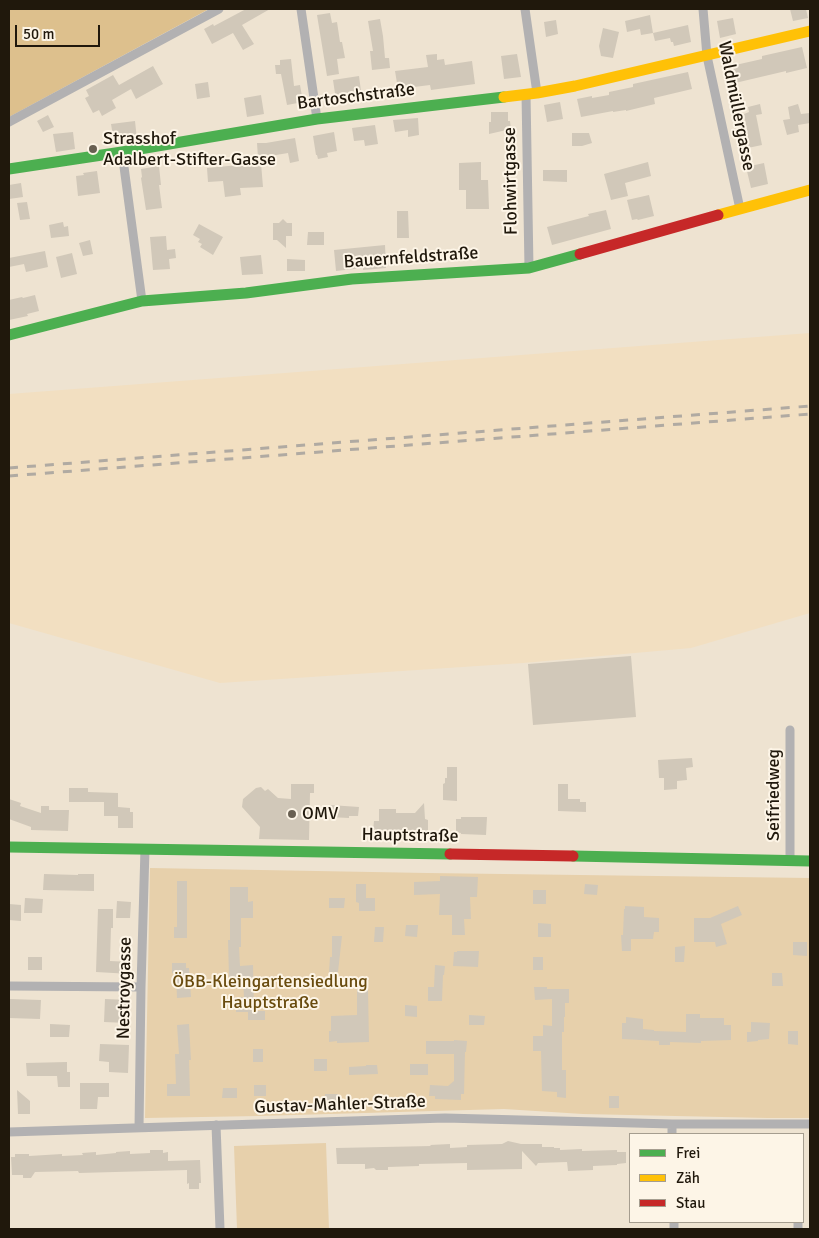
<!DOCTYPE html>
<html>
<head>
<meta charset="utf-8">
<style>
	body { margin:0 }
	#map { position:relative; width:819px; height:1238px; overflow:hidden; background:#eee3d1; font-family:Signika,sans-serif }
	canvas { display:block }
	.frame { position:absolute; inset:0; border:10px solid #20180c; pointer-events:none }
	.legend { position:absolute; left:629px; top:1133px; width:175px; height:90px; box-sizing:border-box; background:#fdf5e7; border:1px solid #a59d8f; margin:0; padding:6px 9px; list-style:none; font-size:15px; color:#20180c }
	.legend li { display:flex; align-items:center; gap:10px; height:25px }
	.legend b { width:25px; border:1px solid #a59d8f }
	.scale { position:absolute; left:15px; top:25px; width:85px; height:22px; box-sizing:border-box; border:2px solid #20180c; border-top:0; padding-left:6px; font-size:15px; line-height:18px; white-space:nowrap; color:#20180c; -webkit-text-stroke:4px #fdf5e7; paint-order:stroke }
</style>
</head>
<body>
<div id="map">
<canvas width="819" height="1238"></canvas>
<div class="frame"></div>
<ul class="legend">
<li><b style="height:6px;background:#4caf50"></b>Frei</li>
<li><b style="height:6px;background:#ffc107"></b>Zäh</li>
<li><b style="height:6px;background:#c62828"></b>Stau</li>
</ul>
<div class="scale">50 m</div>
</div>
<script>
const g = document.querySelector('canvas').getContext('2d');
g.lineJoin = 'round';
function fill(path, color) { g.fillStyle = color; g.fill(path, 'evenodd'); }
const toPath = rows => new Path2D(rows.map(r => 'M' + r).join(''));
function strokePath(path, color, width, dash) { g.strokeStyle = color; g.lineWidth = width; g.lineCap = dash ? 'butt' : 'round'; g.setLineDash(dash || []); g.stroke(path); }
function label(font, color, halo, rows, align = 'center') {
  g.font = font + ' Signika,sans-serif'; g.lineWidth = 4; g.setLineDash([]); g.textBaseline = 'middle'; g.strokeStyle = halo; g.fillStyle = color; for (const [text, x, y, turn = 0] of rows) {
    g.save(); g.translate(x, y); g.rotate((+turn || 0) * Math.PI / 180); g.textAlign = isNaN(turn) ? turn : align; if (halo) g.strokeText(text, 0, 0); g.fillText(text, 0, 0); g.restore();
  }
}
const built = toPath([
	[810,333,810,613,691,648,523,663,220,683,9,623,9,394]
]);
const green = toPath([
	[150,868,427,873,810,878,810,1118,768,1118,583,1114,504,1109,259,1116,145,1118],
	[326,1143,329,1229,237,1229,234,1146]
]);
const forest = toPath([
	[9,9,209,9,9,117]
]);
const building = toPath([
	[246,9,270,9,242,25,254,44,243,50,233,33,212,44,204,29,213,24,214,26],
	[790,9,806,9,808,18,793,21],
	[330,13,332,23,337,22,340,42,342,42,345,58,337,59,339,74,327,76,317,15],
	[650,15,653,33,641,35,640,29,627,32,625,21],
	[733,18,736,34,720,38,717,21],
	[380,19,383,36,385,58,389,58,390,68,372,70,370,51,373,51,368,21],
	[556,20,558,34,546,37,544,22],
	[688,25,691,42,674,46,673,42,671,42,670,38,655,41,653,33],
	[603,28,619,32,613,58,601,56,599,46],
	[802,47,807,68,786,73,786,71,735,83,731,66,762,59,762,56],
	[437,54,437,60,444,59,445,65,472,61,475,84,431,90,430,85,398,89,395,71,428,67,426,55],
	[517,54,521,77,504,79,501,56],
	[291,59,294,86,300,85,303,102,287,105,281,74,276,74,275,65,280,65,280,60],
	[153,66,163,84,136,99,131,89,112,100,116,108,102,116,99,110,93,113,85,98,89,96,86,90,113,75,119,85],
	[688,72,692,89,654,98,655,104,626,111,626,110,613,112,613,111,581,117,577,99,592,96,592,98,609,95,609,92,633,87,633,84],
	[359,76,362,99,343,102,342,99,336,100,333,80],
	[208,82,210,97,197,99,195,84],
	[261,95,264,114,247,117,244,98],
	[560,102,563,119,547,122,544,105],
	[760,104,762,114,756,115,762,145,743,149,739,132,747,130,744,114,749,112,748,107],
	[798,104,801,114,810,113,810,123,798,125,799,132,787,135,783,120,790,119,788,107],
	[491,112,508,112,508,121,510,121,511,129,489,134,489,122,491,122],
	[48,115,54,127,43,132,37,121],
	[418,118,419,135,408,137,408,130,395,132,393,120],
	[135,121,137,140,114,142,111,124],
	[375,125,378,144,365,146,364,140,354,141,352,128],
	[73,132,75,149,56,152,53,134],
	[334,132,337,151,327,153,328,157,318,159,317,155,316,155,313,136],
	[572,133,589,133,592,143,582,146,572,146],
	[295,138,299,161,290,163,288,153,258,158,257,143,266,143],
	[481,162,481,180,488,180,489,209,466,209,466,190,459,190,459,163],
	[648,162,651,176,625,183,628,196,611,200,604,174],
	[261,163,263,187,240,188,241,195,225,197,223,181,208,182,207,168],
	[764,163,768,184,751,188,746,167],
	[159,166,161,185,159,185,162,208,146,210,141,178,142,177,141,169],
	[543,170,567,170,567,182,543,181],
	[97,171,100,193,78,196,76,176,84,175,83,173],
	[21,183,23,197,9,199,9,185],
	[649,195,654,216,638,220,637,219,632,220,627,200],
	[27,202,30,219,20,220,17,203],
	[606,210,611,229,552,245,547,227,589,216,588,214],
	[397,211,408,211,409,238,397,238],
	[283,219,287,223,292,223,292,236,286,236,286,248,277,240,273,240,273,223,279,223],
	[63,222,64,227,68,226,69,236,51,238,49,225],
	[199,224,223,237,213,255,200,247,202,244,198,242,200,239,193,235],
	[308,232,324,232,324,245,307,245],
	[166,236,167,250,175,249,176,258,169,259,170,269,153,270,150,237],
	[90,240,93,254,83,256,79,243],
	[385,245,386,268,363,270,363,268,336,271,334,250],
	[45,251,48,267,26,272,24,264,9,267,9,258],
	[72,253,77,274,61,278,56,257],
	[261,255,263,274,242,275,240,257],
	[287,259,305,260,305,271,287,271],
	[35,295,39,311,27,314,28,316,9,320,9,300,22,297,23,298],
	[631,656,636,717,533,725,528,664],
	[692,758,693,767,686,768,687,780,677,781,677,789,664,790,664,778,659,778,658,760],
	[447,767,457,767,457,801,443,800,443,784,445,783,445,778,447,778],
	[291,784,314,784,314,793,310,793,309,840,259,839,260,827,242,807,243,799,256,788,261,787,265,791,268,789,278,798,291,799],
	[558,784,568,784,568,799,580,799,580,802,586,802,586,812,558,811],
	[69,788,88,788,88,792,118,793,118,807,130,808,130,812,133,812,133,828,118,828,118,816,104,816,104,802,69,802],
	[9,799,21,803,20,806,41,813,41,806,49,806,49,810,69,810,68,831,31,830,31,827,9,819],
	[424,803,425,819,428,820,428,832,422,832,422,833,379,833,379,831,373,831,374,821,379,821,379,809,396,809,396,813,415,813],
	[330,805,359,807,358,816,349,816,349,818,329,817],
	[461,817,487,817,486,835,461,834,461,833,456,832,456,819,461,819],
	[44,874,78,875,78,874,94,874,94,891,43,890],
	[440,876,478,877,477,897,470,897,471,919,464,919,465,935,452,935,452,915,439,915,440,894,414,895,414,882,440,881],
	[177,881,187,881,187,938,174,938,174,927,177,927],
	[356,884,366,884,366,898,375,898,375,911,359,911,359,903,356,902],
	[585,884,598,885,597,895,584,894],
	[230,887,248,887,248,902,253,901,253,918,241,918,241,947,239,947,240,966,253,965,254,1011,265,1011,265,1020,248,1020,248,1012,236,1012,236,1009,229,1009,229,998,244,997,243,980,235,980,235,977,229,977,228,940,230,940],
	[533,890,546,890,546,904,533,904],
	[25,898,43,899,42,913,24,913],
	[329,898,345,898,344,908,329,908],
	[117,901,131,902,130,918,116,918],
	[9,904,21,905,21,921,9,920],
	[625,906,644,907,644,917,659,918,659,932,654,932,653,939,631,939,631,951,622,951,621,935,623,935,624,909,625,909],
	[738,906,742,915,721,924,727,944,716,947,715,942,694,942,694,918,710,918],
	[98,909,113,909,113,928,111,928,110,961,131,962,131,974,96,972],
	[538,923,551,924,551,937,538,937],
	[406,925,418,925,417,937,405,936],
	[375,927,384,927,383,942,374,942],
	[332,936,342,936,338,972,329,972,330,957,332,957],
	[793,942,807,942,807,956,793,955],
	[685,946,684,962,675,962,675,947],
	[457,951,479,951,478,967,453,966,454,952,457,952],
	[28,957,42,957,42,970,28,970],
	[533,957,543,957,543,970,533,970],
	[172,963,186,963,186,968,189,968,191,997,177,998,176,974,172,973],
	[435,965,445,966,444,975,443,975,442,1001,428,1001,428,987,434,987],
	[772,973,782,973,783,986,772,986],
	[321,978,333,979,333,989,320,988],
	[534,987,547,987,547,989,569,989,569,1003,565,1003,565,1017,564,1017,564,1032,562,1032,562,1070,566,1070,566,1098,557,1097,557,1092,542,1091,541,1051,533,1051,533,1036,543,1036,543,1025,552,1026,552,999,535,1000],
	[357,989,368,989,369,1042,337,1043,337,1041,329,1042,329,1031,331,1031,331,1016,357,1015],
	[9,999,41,1000,40,1019,9,1018],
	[105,999,129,1000,128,1023,104,1022],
	[405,1005,417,1006,417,1017,405,1016],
	[686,1014,700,1014,700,1018,724,1018,724,1025,731,1025,731,1040,701,1041,701,1043,670,1042,670,1045,659,1045,659,1041,622,1039,622,1023,626,1023,626,1017,643,1019,643,1029,654,1030,654,1031,686,1032],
	[469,1015,485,1016,484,1025,469,1025],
	[751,1022,770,1023,769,1039,758,1040,758,1041,747,1042,747,1032,751,1032],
	[50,1024,70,1025,69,1037,50,1037],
	[189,1024,191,1060,189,1060,190,1096,167,1096,167,1084,176,1084,175,1054,179,1054,177,1025],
	[788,1031,798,1031,798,1045,788,1044],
	[454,1040,467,1041,466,1052,465,1052,464,1094,461,1094,461,1100,435,1099,435,1096,429,1096,430,1085,448,1086,454,1081,454,1054,426,1054,426,1041,454,1041],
	[100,1044,129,1045,128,1073,109,1072,109,1062,99,1061],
	[253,1049,263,1049,263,1062,253,1062],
	[314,1059,327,1059,327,1071,314,1071],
	[67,1062,67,1072,70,1072,70,1087,58,1087,57,1076,27,1076,26,1063],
	[410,1064,428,1064,428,1075,410,1075],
	[366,1065,377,1065,378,1074,349,1075,349,1067,366,1066],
	[80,1083,109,1083,109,1097,98,1097,97,1109,80,1109],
	[254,1085,266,1085,266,1096,254,1096],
	[223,1088,237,1088,237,1098,222,1098],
	[17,1090,30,1101,30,1114,18,1114],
	[325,1094,338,1094,339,1104,325,1105],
	[609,1096,619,1096,619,1108,609,1108],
	[373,1100,387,1100,387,1110,373,1110],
	[508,1141,521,1144,542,1144,542,1147,554,1147,554,1148,560,1148,560,1150,582,1149,582,1151,617,1150,617,1152,626,1152,626,1163,617,1164,617,1165,593,1166,593,1170,568,1171,567,1162,538,1163,536,1166,522,1151,522,1169,467,1170,467,1163,419,1164,419,1166,388,1167,388,1170,376,1170,374,1168,365,1169,365,1164,337,1164,336,1148,431,1146,430,1145,450,1144,450,1148,467,1147,467,1145,502,1144],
	[150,1150,163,1150,163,1153,168,1152,168,1161,200,1160,201,1183,199,1183,199,1189,189,1189,189,1183,187,1184,187,1170,79,1173,78,1171,35,1172,31,1178,23,1178,23,1175,12,1175,11,1157,15,1157,15,1154,29,1154,29,1156,62,1154,62,1156,83,1155,82,1153,96,1152,96,1155,116,1153,116,1152,130,1151,130,1154,150,1153]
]);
const street = toPath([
	[301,9,317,119],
	[525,9,537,93],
	[703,9,707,56,740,209],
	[526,94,529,268],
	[9,122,219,9],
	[122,152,142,301],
	[790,730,790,861],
	[9,986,141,987],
	[672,1124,672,1134],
	[216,1125,220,1229],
	[139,1128,141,987,145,849],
	[9,1132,445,1118,672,1124,810,1124],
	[674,1222,674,1229],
	[798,1222,798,1229]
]);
const fast = toPath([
	[9,169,122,152,317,119,504,97],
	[9,335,142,301,246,293,352,279,529,268,580,254],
	[9,847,450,854],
	[573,856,810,861]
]);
const slow = toPath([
	[504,97,537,93,575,86,810,31],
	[718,215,810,190]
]);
const jam = toPath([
	[580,254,718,215],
	[450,854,573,856]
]);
const rail = toPath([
	[9,468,810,406],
	[9,476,810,414]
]);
const markers = [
	[93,149,5,"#685f51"],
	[292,814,5,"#685f51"]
];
const streetNames = [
	["Bartoschstraße",356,97,-7],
	["Waldmüllergasse",736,106,79],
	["Flohwirtgasse",511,181,-91],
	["Bauernfeldstraße",411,258,-4],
	["Seifriedweg",774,795,-90],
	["Hauptstraße",410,836,1],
	["Nestroygasse",125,988,-89],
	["Gustav-Mahler-Straße",340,1105,-2]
];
const poiNames = [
	["Strasshof",103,139],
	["Adalbert-Stifter-Gasse",103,160],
	["OMV",302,814]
];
const parkNames = [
	["ÖBB-Kleingartensiedlung",270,982],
	["Hauptstraße",270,1003]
];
fill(built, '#f2dfc1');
fill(green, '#e7d0ab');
fill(forest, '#ddc08d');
fill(building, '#d1c8b9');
strokePath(street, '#b2b1b2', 9);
strokePath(fast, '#4caf50', 11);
strokePath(slow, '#ffc107', 11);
strokePath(jam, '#c62828', 11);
strokePath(rail, '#b0aaa2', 3, [9, 9]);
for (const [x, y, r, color] of markers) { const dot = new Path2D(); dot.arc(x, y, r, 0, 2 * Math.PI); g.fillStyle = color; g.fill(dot); strokePath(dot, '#fdf5e7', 2); }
label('18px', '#20180c', '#fdf5e7', streetNames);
label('18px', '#20180c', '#fdf5e7', poiNames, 'left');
label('18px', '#694b0e', '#fdf5e7', parkNames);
</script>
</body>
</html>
